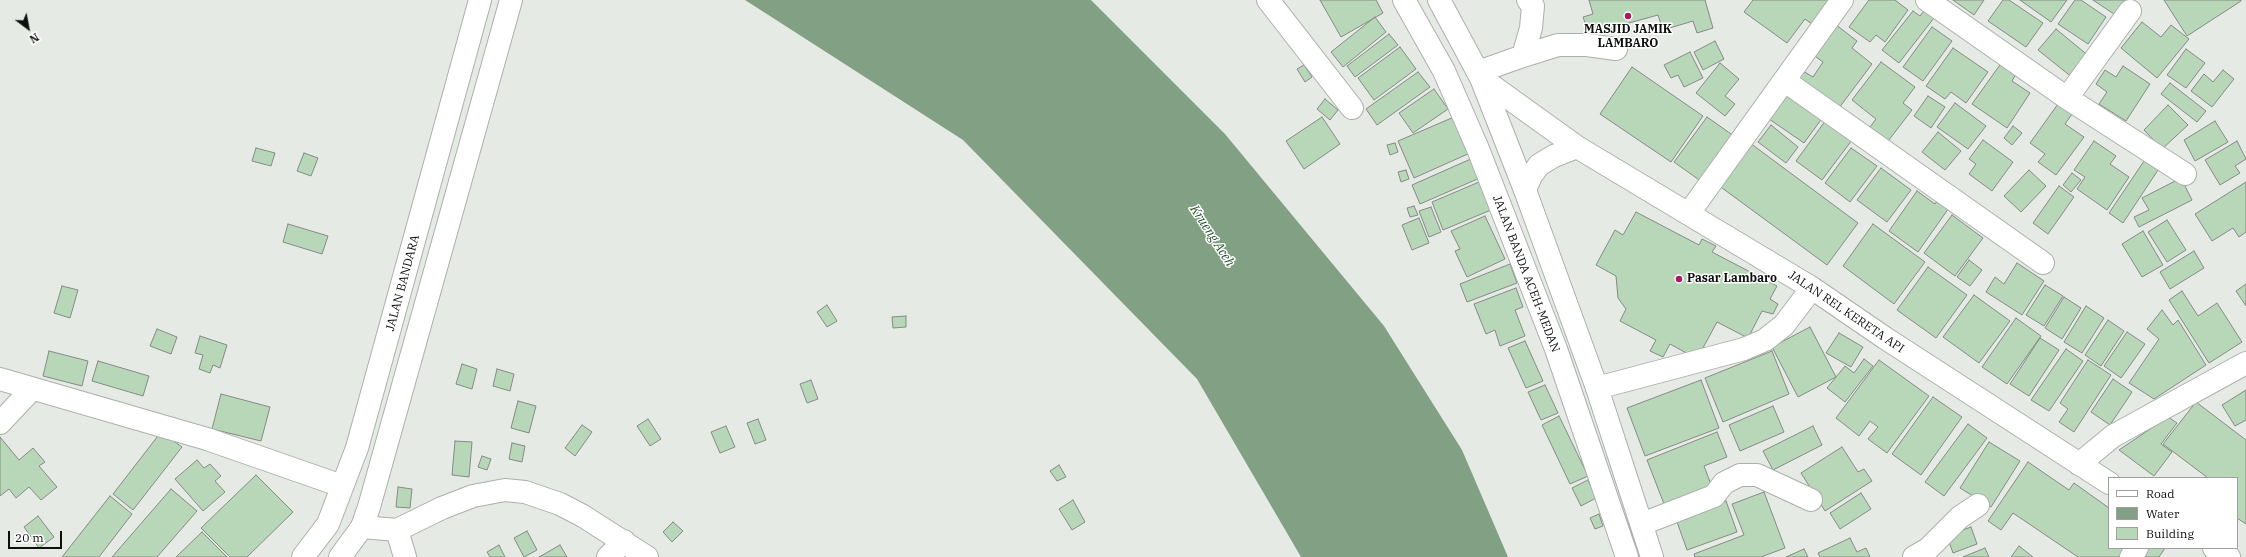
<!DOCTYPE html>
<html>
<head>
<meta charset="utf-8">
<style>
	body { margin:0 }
	#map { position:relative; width:2246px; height:557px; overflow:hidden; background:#e5eae5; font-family:"IBM Plex Serif",serif }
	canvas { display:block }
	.legend { position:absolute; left:2108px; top:477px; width:130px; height:72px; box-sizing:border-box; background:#fff; border:1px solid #9e9f9e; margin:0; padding:5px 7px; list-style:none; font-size:12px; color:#0d0f0d }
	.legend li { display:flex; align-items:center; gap:8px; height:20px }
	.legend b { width:20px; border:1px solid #9e9f9e }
	.north { position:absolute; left:8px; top:8px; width:40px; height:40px; -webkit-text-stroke:3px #fff; paint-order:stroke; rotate:148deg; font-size:11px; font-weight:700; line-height:16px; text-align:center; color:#0d0f0d }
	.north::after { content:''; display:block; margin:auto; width:14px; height:18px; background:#0d0f0d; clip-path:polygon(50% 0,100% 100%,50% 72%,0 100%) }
	.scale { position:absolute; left:8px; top:531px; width:54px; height:18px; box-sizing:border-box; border:2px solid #0d0f0d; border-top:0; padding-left:5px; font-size:12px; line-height:14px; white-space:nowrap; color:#0d0f0d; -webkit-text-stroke:3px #fff; paint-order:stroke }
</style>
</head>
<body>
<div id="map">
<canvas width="2246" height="557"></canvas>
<ul class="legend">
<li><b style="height:5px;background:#fff"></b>Road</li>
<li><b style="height:11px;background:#82a083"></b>Water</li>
<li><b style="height:11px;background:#b8d7b9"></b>Building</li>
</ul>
<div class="north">N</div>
<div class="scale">20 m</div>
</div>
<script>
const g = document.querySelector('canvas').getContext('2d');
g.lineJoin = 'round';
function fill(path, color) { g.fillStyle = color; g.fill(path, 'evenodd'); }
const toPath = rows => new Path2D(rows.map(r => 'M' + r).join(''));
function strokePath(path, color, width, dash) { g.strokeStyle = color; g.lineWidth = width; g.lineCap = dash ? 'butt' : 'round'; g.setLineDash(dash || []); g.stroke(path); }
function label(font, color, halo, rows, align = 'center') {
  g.font = font + ' "IBM Plex Serif",serif'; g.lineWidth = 3; g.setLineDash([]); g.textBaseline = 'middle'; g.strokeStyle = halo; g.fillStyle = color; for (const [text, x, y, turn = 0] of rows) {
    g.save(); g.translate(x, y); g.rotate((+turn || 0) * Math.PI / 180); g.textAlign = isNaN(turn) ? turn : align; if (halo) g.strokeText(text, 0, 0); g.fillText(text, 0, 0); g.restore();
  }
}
const water = toPath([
	[745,0,1091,0,1225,134,1384,326,1462,450,1508,557,1301,557,1197,379,963,140]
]);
const building = toPath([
	[1320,0,1376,0,1383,13,1341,37,1320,0],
	[1589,0,1705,0,1713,28,1697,33,1693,21,1663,30,1658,15,1589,34,1583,17,1593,14,1589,0],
	[1753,0,1829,0,1812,24,1805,19,1787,43,1744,12,1753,0],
	[1869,0,1895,0,1908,10,1885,42,1876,35,1870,42,1849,27,1869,0],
	[1953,0,1984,0,1974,15,1953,0],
	[2003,0,2009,0,2043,23,2026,47,1988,21,2003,0],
	[2020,0,2067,0,2051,22,2020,0],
	[2075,0,2081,0,2106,17,2088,44,2058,24,2075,0],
	[2093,0,2128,0,2117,16,2093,0],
	[2164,0,2241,0,2241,1,2187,36,2164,0],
	[1913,11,1920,16,1924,11,1934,18,1899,63,1882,50,1913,11],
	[1375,17,1386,32,1343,67,1331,52,1375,17],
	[2142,22,2161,37,2171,25,2189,39,2157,78,2121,48,2142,22],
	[1835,24,1857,41,1852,48,1872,64,1839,108,1793,81,1801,70,1813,77,1823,62,1812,54,1835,24],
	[1932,27,1952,41,1923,81,1903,67,1932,27],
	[2056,29,2090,57,2073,78,2038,50,2056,29],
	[1389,34,1398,45,1355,77,1347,66,1389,34],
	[1715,41,1724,59,1703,70,1694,52,1715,41],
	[1400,47,1416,69,1374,100,1358,78,1400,47],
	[1953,48,1988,72,1966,103,1951,92,1945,99,1926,86,1953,48],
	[2186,49,2205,63,2186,88,2167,75,2186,49],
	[1690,52,1703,78,1684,87,1678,75,1671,78,1664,65,1690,52],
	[1881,62,1915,87,1903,103,1912,110,1885,145,1867,131,1876,119,1852,100,1881,62],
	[2002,62,2017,72,2012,81,2030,93,2007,128,1972,104,2002,62],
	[1720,63,1739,79,1725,96,1735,104,1725,116,1696,93,1720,63],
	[1304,65,1312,77,1305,82,1297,69,1304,65],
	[2123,66,2150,84,2126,121,2099,104,2107,92,2096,84,2105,70,2116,77,2123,66],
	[1632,67,1703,116,1671,162,1600,114,1632,67],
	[2223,70,2234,79,2212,107,2191,91,2204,74,2213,82,2223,70],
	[1418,72,1430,87,1377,125,1366,109,1418,72],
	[2170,83,2206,111,2197,122,2161,94,2170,83],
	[1434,89,1448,109,1413,133,1399,113,1434,89],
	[1789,92,1823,117,1804,143,1769,119,1789,92],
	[1928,96,1945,107,1931,128,1914,116,1928,96],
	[1325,99,1338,110,1330,120,1317,109,1325,99],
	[1955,103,1986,126,1968,149,1937,127,1955,103],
	[2058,104,2072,114,2065,124,2084,137,2056,175,2038,162,2045,154,2030,143,2058,104],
	[2168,105,2188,125,2162,149,2144,130,2168,105],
	[1322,117,1340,144,1304,169,1286,141,1322,117],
	[1454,117,1470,153,1414,178,1398,141,1454,117],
	[1707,117,1734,136,1702,182,1674,162,1707,117],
	[1826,120,1852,140,1822,180,1796,161,1826,120],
	[2215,121,2228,142,2195,161,2184,140,2215,121],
	[1771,125,1798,147,1786,163,1758,142,1771,125],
	[2013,126,2022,133,2012,145,2004,138,2013,126],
	[1938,132,1961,151,1945,170,1922,152,1938,132],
	[1983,140,2013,162,1992,191,1969,174,1976,164,1969,159,1983,140],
	[2094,141,2116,156,2110,164,2129,177,2107,210,2077,189,2085,177,2074,170,2094,141],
	[2237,141,2246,159,2235,166,2240,173,2220,185,2205,160,2237,141],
	[1395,143,1398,152,1390,155,1387,145,1395,143],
	[1750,143,1858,223,1827,265,1718,185,1750,143],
	[256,148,275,153,271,166,252,161,256,148],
	[1851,148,1877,166,1850,202,1825,183,1851,148],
	[304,153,318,158,311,176,297,171,304,153],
	[1473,158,1482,177,1420,204,1412,185,1473,158],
	[2144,161,2158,170,2123,223,2109,213,2144,161],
	[1881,168,1911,190,1887,222,1857,200,1881,168],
	[1406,170,1409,179,1401,182,1398,172,1406,170],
	[2029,170,2046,186,2021,212,2004,196,2029,170],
	[2072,173,2081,180,2071,192,2063,185,2072,173],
	[2181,178,2192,200,2139,227,2134,217,2149,210,2142,198,2181,178],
	[1479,182,1491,210,1443,230,1432,202,1479,182],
	[2246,182,2246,232,2239,237,2233,228,2212,241,2195,214,2246,182],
	[2059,186,2074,197,2048,234,2033,223,2059,186],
	[1917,191,1935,204,1940,197,1951,205,1918,252,1889,231,1917,191],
	[1414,206,1418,215,1410,217,1407,208,1414,206],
	[1431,207,1441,232,1429,237,1419,211,1431,207],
	[1636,212,1699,245,1702,239,1716,246,1712,252,1777,286,1770,299,1778,304,1773,314,1762,311,1748,338,1717,322,1697,359,1670,344,1663,357,1650,351,1656,340,1620,321,1626,309,1618,298,1616,276,1596,265,1615,230,1623,235,1636,212],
	[1952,215,1983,238,1955,276,1924,253,1952,215],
	[1485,216,1505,259,1467,277,1455,251,1460,249,1451,231,1485,216],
	[1419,218,1429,243,1412,250,1402,225,1419,218],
	[2167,220,2186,250,2167,262,2148,232,2167,220],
	[288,224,328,236,322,254,283,242,288,224],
	[1873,224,1925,262,1894,304,1843,266,1873,224],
	[2143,231,2163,265,2142,277,2122,244,2143,231],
	[2194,251,2204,268,2170,289,2160,272,2194,251],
	[1969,260,1982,270,1970,286,1957,277,1969,260],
	[2017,263,2044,281,2022,315,1986,292,1995,277,2004,284,2017,263],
	[1510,264,1517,283,1467,302,1460,284,1510,264],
	[1928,267,1967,295,1936,338,1897,310,1928,267],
	[2246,284,2246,306,2236,291,2246,284],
	[2045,285,2063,296,2044,326,2026,315,2045,285],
	[62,286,78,290,70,318,54,313,62,286],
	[1516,288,1523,307,1515,310,1525,336,1500,346,1495,330,1486,334,1474,304,1516,288],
	[2182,291,2198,316,2217,303,2242,342,2209,363,2169,300,2182,291],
	[1974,295,2010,321,1979,363,1943,337,1974,295],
	[2064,297,2081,308,2062,339,2045,328,2064,297],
	[827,305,837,321,827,327,817,312,827,305],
	[2086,306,2104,318,2082,353,2064,342,2086,306],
	[2162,310,2173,325,2178,320,2206,365,2154,399,2129,383,2159,339,2147,329,2162,310],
	[906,316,906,327,893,328,892,317,906,316],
	[2016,318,2041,336,2007,384,1982,367,2016,318],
	[2108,320,2124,331,2101,366,2085,355,2108,320],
	[1810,327,1836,377,1798,397,1772,347,1810,327],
	[157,329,177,337,171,354,150,346,157,329],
	[2127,332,2145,344,2121,378,2104,366,2127,332],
	[1839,333,1863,347,1851,367,1826,353,1839,333],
	[200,336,227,345,220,368,213,365,210,373,199,369,203,355,195,353,200,336],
	[2040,338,2059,350,2029,396,2010,384,2040,338],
	[1525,341,1543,381,1526,388,1508,348,1525,341],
	[2066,349,2083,361,2049,411,2031,400,2066,349],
	[49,351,88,361,82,386,43,376,49,351],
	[1772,351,1789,394,1723,422,1705,378,1772,351],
	[1864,359,1873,366,1845,402,1827,388,1845,366,1854,373,1864,359],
	[1879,360,1929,396,1887,453,1868,439,1878,427,1870,421,1859,436,1836,418,1879,360],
	[2088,360,2111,375,2074,432,2059,422,2068,409,2060,403,2088,360],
	[98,361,149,376,143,396,92,381,98,361],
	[462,364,477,369,472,389,456,384,462,364],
	[497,369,514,374,510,391,493,386,497,369],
	[2113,379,2132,392,2110,425,2091,412,2113,379],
	[811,380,818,399,807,403,800,384,811,380],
	[1701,380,1719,428,1645,456,1627,408,1701,380],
	[1545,385,1558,413,1541,420,1528,392,1545,385],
	[2246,390,2246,420,2235,426,2222,405,2246,390],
	[221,394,270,407,261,441,212,429,221,394],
	[1933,397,1962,417,1921,475,1892,454,1933,397],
	[518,401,536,406,529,433,511,428,518,401],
	[2196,402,2246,440,2246,524,2237,518,2237,478,2208,478,2163,444,2196,402],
	[1773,406,1784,432,1740,451,1729,425,1773,406],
	[1559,416,1588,476,1570,484,1542,425,1559,416],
	[2168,417,2177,423,2161,444,2172,452,2154,476,2119,450,2168,417],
	[648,419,661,439,650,446,637,426,648,419],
	[758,419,766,440,755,444,747,423,758,419],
	[1968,424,1987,438,1944,496,1925,482,1968,424],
	[582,425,592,432,575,456,565,448,582,425],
	[726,426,735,447,720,453,711,432,726,426],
	[1813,426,1822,445,1773,470,1763,451,1813,426],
	[161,432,182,447,133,510,113,494,161,432],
	[1717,432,1727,457,1704,466,1712,487,1666,509,1647,460,1717,432],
	[0,437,19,460,33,448,45,462,39,466,57,487,41,500,29,487,16,498,9,489,0,496,0,437],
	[455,441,472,442,469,477,452,475,455,441],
	[1989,442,2020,461,1991,507,1960,488,1989,442],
	[512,443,525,446,522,462,509,459,512,443],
	[1842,447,1858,472,1864,469,1872,481,1825,511,1801,473,1842,447],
	[482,456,491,459,487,470,478,467,482,456],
	[197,460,204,468,210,464,221,476,215,481,225,492,203,511,175,479,197,460],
	[2028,462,2069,490,2074,483,2109,508,2109,548,2128,548,2122,557,2078,557,2013,513,2001,530,1988,521,2028,462],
	[1059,465,1066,477,1057,481,1050,471,1059,465],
	[256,475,293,512,247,557,230,557,201,528,256,475],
	[1588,480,1596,498,1581,506,1572,488,1588,480],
	[398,487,412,489,410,508,396,507,398,487],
	[171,489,197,511,157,557,112,557,171,489],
	[1764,492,1785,548,1761,557,1695,557,1694,554,1744,535,1732,504,1764,492],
	[1861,493,1871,509,1840,529,1830,513,1861,493],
	[110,496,132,514,99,557,62,557,110,496],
	[1073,500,1085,522,1072,530,1059,509,1073,500],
	[1726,501,1737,532,1687,550,1676,519,1726,501],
	[1599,514,1603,526,1595,529,1590,518,1599,514],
	[38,516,54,537,39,548,24,527,38,516],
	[673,522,683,531,672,542,663,532,673,522],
	[1971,527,1977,544,1953,553,1947,536,1971,527],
	[527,531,537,550,524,557,514,538,527,531],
	[202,532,227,557,176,557,202,532],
	[1850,538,1857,552,1866,548,1870,557,1820,557,1818,553,1850,538],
	[499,545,505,557,490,557,487,552,499,545],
	[560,545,567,557,539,557,560,545],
	[2019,546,2033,557,2011,557,2019,546],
	[1985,548,1989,557,1963,557,1985,548],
	[2149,548,2165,548,2159,557,2143,557,2149,548],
	[1804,549,1808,557,1786,557,1804,549]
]);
const minor = toPath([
	[1268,0,1352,108],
	[1927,0,2067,98,2185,174],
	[1523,56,1558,45,1587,45,1616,49],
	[1478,72,1523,56,1531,28,1533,6,1528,0],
	[1785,81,2043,263],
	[2067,98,2130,11],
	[1689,213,1842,0],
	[0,379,207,439,342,486],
	[1597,388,1744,349,1765,340,1784,325,1812,288],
	[0,423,32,389],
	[2079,464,2113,436,2246,363],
	[1642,524,1714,496,1724,483,1740,475,1757,475,1811,500],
	[362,527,397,530,442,508,473,496,505,490,525,492,560,504,583,516,647,557],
	[397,530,405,557],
	[608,557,624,541],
	[1914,557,1928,549,1960,517,1978,505],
	[2131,557,2137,548]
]);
const major = toPath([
	[1481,78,1577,147,1812,288,1885,338,2109,483],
	[1525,190,1531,176,1539,165,1554,156,1577,147],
	[2214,548,2229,557]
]);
const highway = toPath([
	[1404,0,1444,71,1478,149,1556,349,1627,557],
	[1439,0,1481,78,1525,190,1597,388,1652,557],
	[303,557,328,524,357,448,480,0],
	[340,557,362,527,369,507,511,0]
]);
const markers = [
	[1628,16,4,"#a61b62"],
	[1679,279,4,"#a61b62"]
];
const poiNames = [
	["MASJID JAMIK",1628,30],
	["LAMBARO",1628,44],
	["Pasar Lambaro",1687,279,"left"]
];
const streetNames = [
	["JALAN BANDA ACEH-MEDAN",1526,274,69],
	["JALAN BANDARA",403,283,-75],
	["JALAN REL KERETA API",1846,312,34]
];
const waterNames = [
	["Krueng Aceh",1212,236,57]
];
fill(water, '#82a083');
fill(building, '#b8d7b9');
strokePath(building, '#858a85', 1);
strokePath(minor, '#aab0aa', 24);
strokePath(major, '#aab0aa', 24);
strokePath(highway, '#aab0aa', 24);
strokePath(minor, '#fff', 22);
strokePath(major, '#fff', 22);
strokePath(highway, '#fff', 22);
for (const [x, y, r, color] of markers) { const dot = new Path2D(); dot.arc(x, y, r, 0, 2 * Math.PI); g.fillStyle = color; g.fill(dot); strokePath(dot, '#fff', 1.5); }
label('bold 12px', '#0d0f0d', '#fff', poiNames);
label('12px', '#0d0f0d', '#fff', streetNames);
label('italic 13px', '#255229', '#fff', waterNames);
</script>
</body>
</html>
